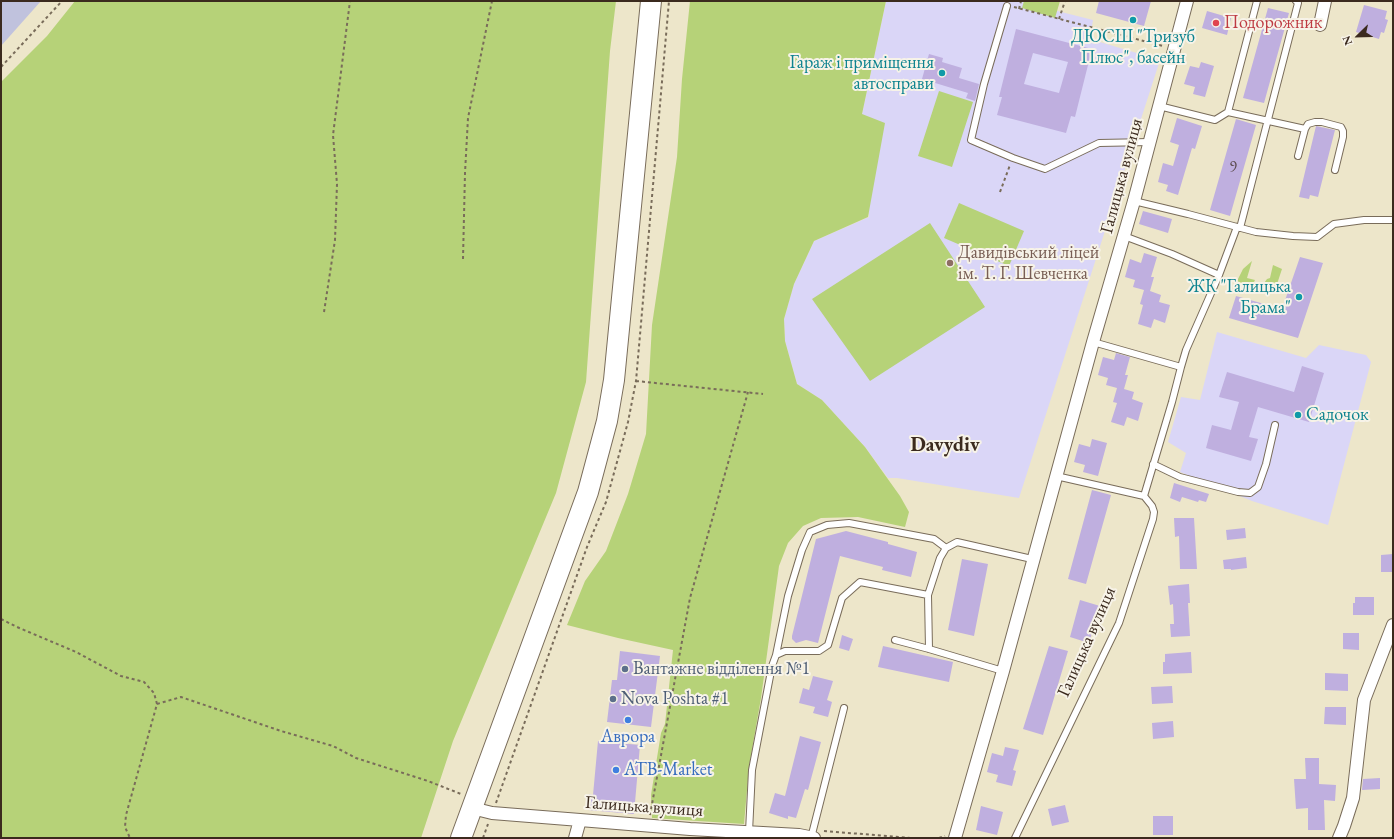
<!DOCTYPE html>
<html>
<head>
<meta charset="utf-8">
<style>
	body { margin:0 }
	#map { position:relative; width:1394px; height:839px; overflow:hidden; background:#ede6ca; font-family:"EB Garamond",serif }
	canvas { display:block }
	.frame { position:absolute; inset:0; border:2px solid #3b2a1e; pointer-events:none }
	.north { position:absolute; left:1338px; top:16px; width:40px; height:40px; -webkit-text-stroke:3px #f7f3e8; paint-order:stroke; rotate:247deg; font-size:11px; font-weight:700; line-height:16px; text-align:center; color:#3b2a1e }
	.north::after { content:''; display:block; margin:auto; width:14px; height:18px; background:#3b2a1e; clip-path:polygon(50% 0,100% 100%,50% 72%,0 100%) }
</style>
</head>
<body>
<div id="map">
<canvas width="1394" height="839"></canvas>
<div class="frame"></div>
<div class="north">N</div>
</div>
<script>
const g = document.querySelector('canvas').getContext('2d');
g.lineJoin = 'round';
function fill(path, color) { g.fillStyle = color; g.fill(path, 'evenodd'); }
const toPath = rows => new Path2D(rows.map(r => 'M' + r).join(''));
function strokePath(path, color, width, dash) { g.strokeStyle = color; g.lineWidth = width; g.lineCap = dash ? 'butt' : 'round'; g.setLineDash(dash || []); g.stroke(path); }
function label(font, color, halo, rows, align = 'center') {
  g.font = font + ' "EB Garamond",serif'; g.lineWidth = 4; g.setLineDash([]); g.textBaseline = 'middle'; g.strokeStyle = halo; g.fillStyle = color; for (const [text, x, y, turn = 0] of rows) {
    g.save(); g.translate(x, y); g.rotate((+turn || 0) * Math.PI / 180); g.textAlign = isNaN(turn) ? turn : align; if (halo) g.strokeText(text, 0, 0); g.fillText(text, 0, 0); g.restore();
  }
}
const built = toPath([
	[886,1,1018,1,1093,20,1090,39,1160,60,1019,498,897,478,888,478,865,447,822,400,797,384,785,341,784,319,794,284,814,241,869,217,862,114],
	[1217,332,1306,358,1319,345,1366,355,1371,362,1328,525,1252,501,1180,472,1186,453,1168,442,1181,397,1200,400]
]);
const industrial = toPath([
	[1,1,41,1,1,46]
]);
const green = toPath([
	[75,1,616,1,610,51,586,382,556,493,453,741,421,838,1,838,1,82,47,36],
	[690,1,886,1,862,114,885,123,868,217,814,241,794,284,784,319,785,341,797,384,822,400,865,447,900,496,909,512,905,527,858,517,821,518,803,526,788,543,779,566,761,698,749,767,744,824,652,818,651,795,661,733,665,724,673,650,618,638,567,625,585,581,606,551,628,494,646,434,652,325,677,157,682,79],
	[1024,1,1060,1,1055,18,1022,8],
	[939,91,973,102,952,167,918,156],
	[959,203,1024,231,1009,266,944,238],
	[930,223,985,307,870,381,812,299],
	[1252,261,1247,278,1255,280,1253,284,1247,285,1237,281,1243,269],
	[1273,265,1282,269,1275,290,1272,291,1262,288,1262,286,1267,279,1270,278]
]);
const building = toPath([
	[1099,1,1151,1,1144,26,1096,13],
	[1364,5,1387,11,1385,19,1388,20,1384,33,1381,32,1379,39,1356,32],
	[1268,8,1289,13,1264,103,1243,98],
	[1207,11,1231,18,1227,35,1202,28],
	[1016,29,1092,49,1075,117,1071,116,1066,133,997,115,1002,97,999,97],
	[1033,53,1068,62,1059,93,1024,84],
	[929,54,943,58,942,62,962,68,959,78,979,84,975,101,966,98,968,93,922,79],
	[1201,62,1214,66,1205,97,1193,94,1195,87,1184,84,1190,66,1199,68],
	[1177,118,1202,126,1195,149,1192,148,1178,195,1166,191,1168,185,1158,182,1163,163,1173,166,1179,145,1170,142],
	[1236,119,1256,125,1230,216,1210,210],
	[1316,126,1335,130,1318,197,1310,195,1309,199,1299,197],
	[1143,211,1172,219,1168,233,1139,224],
	[1144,253,1157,257,1151,277,1154,277,1150,291,1161,295,1159,302,1170,305,1165,323,1154,319,1151,328,1138,324,1143,305,1140,304,1144,290,1133,287,1135,280,1125,277,1130,259,1141,263],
	[1300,257,1323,263,1298,338,1229,318,1236,296,1282,309],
	[1116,353,1130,357,1125,375,1128,375,1124,389,1134,392,1132,399,1143,403,1138,421,1127,417,1124,426,1111,422,1117,403,1113,402,1117,388,1106,385,1108,378,1098,375,1103,357,1114,360],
	[1302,366,1324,373,1309,422,1258,407,1249,437,1258,439,1251,461,1206,448,1212,425,1231,430,1239,402,1219,397,1227,372,1294,392],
	[1092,439,1107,443,1098,476,1083,472,1085,465,1074,462,1079,444,1090,447],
	[1174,483,1209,494,1206,502,1199,500,1198,502,1182,497,1180,502,1170,498],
	[1092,490,1111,495,1086,584,1068,579],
	[1174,518,1194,518,1197,569,1180,569,1179,536,1175,537],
	[1245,528,1246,538,1227,540,1226,530],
	[846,531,888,542,888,544,917,552,911,577,882,570,883,567,840,556,818,643,806,640,796,643,792,639,792,636,816,539],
	[1393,554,1393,572,1381,572,1381,555],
	[1246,557,1247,568,1231,570,1231,569,1224,569,1223,560],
	[962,559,988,564,974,636,948,630],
	[1189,584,1190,603,1188,603,1190,636,1171,637,1170,624,1174,624,1173,604,1170,605,1168,586],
	[1355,597,1374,597,1374,615,1353,615,1353,603,1355,603],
	[1080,600,1100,606,1089,643,1070,637],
	[1343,633,1359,633,1359,650,1343,649],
	[842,635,853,639,849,651,839,648],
	[883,646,953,662,949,682,878,667],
	[1049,646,1068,651,1043,735,1023,729],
	[620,651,660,656,651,727,607,722,612,680,617,680],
	[1191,652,1192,673,1163,674,1163,662,1165,662,1165,654],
	[1325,673,1348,674,1348,691,1325,690],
	[813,676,833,681,827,700,832,702,828,717,813,713,815,707,799,703,803,688,809,690],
	[1172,686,1173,703,1152,704,1151,687],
	[1325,707,1346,707,1346,725,1324,724],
	[1173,721,1174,737,1153,739,1152,723],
	[800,736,821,742,808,790,805,789,796,818,788,816,788,819,769,813,775,793,785,796],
	[598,741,640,745,634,814,588,810,589,794,593,795],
	[1005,747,1019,750,1013,770,1016,771,1012,786,996,782,998,775,987,772,992,753,1003,756],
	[1305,758,1319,758,1319,784,1336,785,1335,801,1324,800,1325,830,1308,830,1308,808,1296,809,1294,779,1306,779],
	[1380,778,1380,789,1362,790,1363,779],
	[1065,805,1069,822,1052,826,1048,809],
	[981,806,1003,812,997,835,976,830],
	[1153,816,1173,816,1173,835,1153,835]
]);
const path = toPath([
	[1014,7,1163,46],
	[1019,9,1021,1],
	[1059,19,1065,1],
	[1,67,62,1],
	[1000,192,1010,165],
	[463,259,465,173,468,118,492,1],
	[324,312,335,240,337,184,333,135,350,1],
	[636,381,763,394],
	[1,619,17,627,76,652,121,676,144,682,154,693,157,704,126,815,125,827,130,838],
	[157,704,181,697,281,731,333,746,356,758,428,781,461,794],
	[496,803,587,547,606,502,628,422,636,381,669,1],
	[650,815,690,598,748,392],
	[824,831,912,838],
	[483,838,488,824],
	[939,838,945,836]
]);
const service = toPath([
	[1007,6,984,84,971,140,1013,158,1045,169,1099,143,1150,142],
	[1159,106,1215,120,1228,112,1305,129],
	[1228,112,1257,1],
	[1298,156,1305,129,1308,124,1315,122,1322,122,1341,127,1343,131,1343,137,1335,170],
	[1134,201,1188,214,1256,232,1293,236,1317,237,1334,224,1364,220,1393,220],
	[1240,228,1298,3,1296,1],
	[1124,236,1172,254,1219,275,1186,350,1181,367],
	[1219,275,1237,227],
	[1093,342,1181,367,1172,402,1144,496],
	[1153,464,1180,477,1238,492,1250,493,1258,487,1266,464,1275,425],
	[895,640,929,649,1003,671],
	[929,649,928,595,940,558,946,548,957,542,1032,559],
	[776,655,788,596,802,550,810,532,827,525,849,523,934,539,946,548],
	[749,832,752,770,772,666,776,655,785,651,819,651,828,645,842,598,860,582,928,595],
	[811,838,844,708],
	[1015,838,1119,623,1153,519,1154,512,1152,506,1144,496,1056,476]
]);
const minor = toPath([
	[1320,25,1325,1],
	[472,808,492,813,580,820,690,829,799,835,814,838],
	[575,838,580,820],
	[955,838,1003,671,1093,342,1134,201,1187,1],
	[1339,838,1344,826,1353,798,1364,700,1393,625]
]);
const primary = toPath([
	[461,838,588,492,607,421,614,380,651,1]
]);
const markers = [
	[1133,20,4,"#0f9aa8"],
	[1216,23,4,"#e0444e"],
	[942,73,4,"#0f9aa8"],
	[950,263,4,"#8d6e63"],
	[1299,297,4,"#0f9aa8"],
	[1298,415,4,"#0f9aa8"],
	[625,669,4,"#5c6f8a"],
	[613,699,4,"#5c6f8a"],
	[628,720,4,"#3f7fe0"],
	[616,770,4,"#3f7fe0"]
];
const numberNames = [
	["9",1233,168]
];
const healthNames = [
	["Подорожник",1224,23]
];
const cultureNames = [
	["ДЮСШ \"Тризуб",1133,37,"center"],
	["Плюс\", басейн",1133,58,"center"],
	["Гараж і приміщення",934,63],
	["автосправи",934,84],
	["ЖК \"Галицька",1291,287],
	["Брама\"",1291,308],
	["Садочок",1306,415,"left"]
];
const streetNames = [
	["Галицька вулиця",1122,176,-75],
	["Галицька вулиця",1087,642,-66],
	["Галицька вулиця",644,807,4]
];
const educationNames = [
	["Давидівський ліцей",958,253],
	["ім. Т. Г. Шевченка",958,274]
];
const serviceNames = [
	["Вантажне відділення №1",633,669],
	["Nova Poshta #1",621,699]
];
const shopNames = [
	["Аврора",628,737],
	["ATB-Market",624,770,"left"]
];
const quarterNames = [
	["Davydiv",945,446]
];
fill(built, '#dad6f7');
fill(industrial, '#c0c2dd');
fill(green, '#b6d278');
fill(building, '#bfafdf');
strokePath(service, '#796c5a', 8);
strokePath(minor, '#796c5a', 14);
strokePath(primary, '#796c5a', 22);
strokePath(path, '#796c5a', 2, [3, 3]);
strokePath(service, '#fff', 6);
strokePath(minor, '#fff', 12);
strokePath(primary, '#fff', 20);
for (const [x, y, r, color] of markers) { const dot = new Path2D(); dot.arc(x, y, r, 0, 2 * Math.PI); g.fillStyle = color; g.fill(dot); strokePath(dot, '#f7f3e8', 1.5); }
label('16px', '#5c4b4e', null, numberNames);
label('18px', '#be3a42', '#f7f3e8', healthNames, 'left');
label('18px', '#0d838f', '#f7f3e8', cultureNames, 'right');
label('18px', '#3b2a1e', '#f7f3e8', streetNames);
label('18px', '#785e54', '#f7f3e8', educationNames, 'left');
label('18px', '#4e5e75', '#f7f3e8', serviceNames, 'left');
label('18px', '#366cbe', '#f7f3e8', shopNames);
label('bold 20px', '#3b2a1e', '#f7f3e8', quarterNames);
</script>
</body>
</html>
